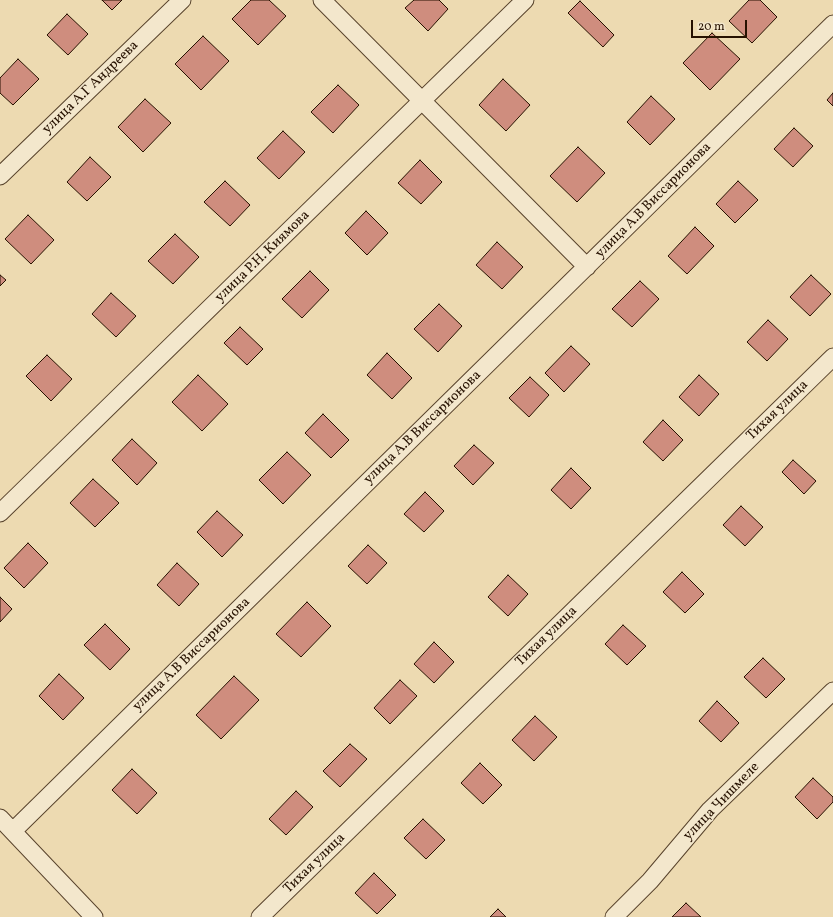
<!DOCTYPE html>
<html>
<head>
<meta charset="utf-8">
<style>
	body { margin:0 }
	#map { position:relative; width:833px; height:917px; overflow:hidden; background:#eddab1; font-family:Vollkorn,serif }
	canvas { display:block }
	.scale { position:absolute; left:691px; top:20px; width:56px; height:18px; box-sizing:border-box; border:2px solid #261100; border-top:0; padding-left:5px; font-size:12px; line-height:14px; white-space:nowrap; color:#261100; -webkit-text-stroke:3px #f3e7cc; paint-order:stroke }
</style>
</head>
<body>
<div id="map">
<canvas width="833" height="917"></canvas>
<div class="scale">20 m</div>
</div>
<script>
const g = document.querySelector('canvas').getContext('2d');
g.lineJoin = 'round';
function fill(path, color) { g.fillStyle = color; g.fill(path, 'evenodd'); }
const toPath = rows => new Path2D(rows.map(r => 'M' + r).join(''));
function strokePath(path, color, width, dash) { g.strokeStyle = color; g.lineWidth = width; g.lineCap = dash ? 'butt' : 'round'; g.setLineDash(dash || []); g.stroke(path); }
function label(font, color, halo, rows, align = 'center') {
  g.font = font + ' Vollkorn,serif'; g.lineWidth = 3; g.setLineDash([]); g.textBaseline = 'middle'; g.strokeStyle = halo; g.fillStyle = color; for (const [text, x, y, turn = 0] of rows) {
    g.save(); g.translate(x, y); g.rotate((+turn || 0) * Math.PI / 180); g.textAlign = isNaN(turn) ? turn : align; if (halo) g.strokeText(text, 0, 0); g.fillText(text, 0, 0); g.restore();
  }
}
const building = toPath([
	[102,0,122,0,112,10,102,0],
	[251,0,269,0,286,16,258,45,232,19,251,0],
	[414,0,439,0,448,9,428,31,405,8,414,0],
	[749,0,760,0,777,17,752,43,729,21,749,0],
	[580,1,614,35,603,47,568,13,580,1],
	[67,14,88,34,68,55,47,35,67,14],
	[712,33,740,59,710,90,683,63,712,33],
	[203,36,229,61,201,90,175,64,203,36],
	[18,59,39,79,13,105,0,93,0,78,18,59],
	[503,79,530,105,506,131,479,105,503,79],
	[338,85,359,105,333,133,311,112,338,85],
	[833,93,833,106,827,100,833,93],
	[651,96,675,119,650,145,627,122,651,96],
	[145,99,171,123,143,152,118,127,145,99],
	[794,128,813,146,793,167,774,149,794,128],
	[283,131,305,152,279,179,257,158,283,131],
	[578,147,605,173,577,202,550,176,578,147],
	[90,157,111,177,87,201,67,182,90,157],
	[420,160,442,182,421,204,398,183,420,160],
	[225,181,250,205,230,226,204,202,225,181],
	[738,181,758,200,735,223,716,204,738,181],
	[366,211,388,233,367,255,345,233,366,211],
	[28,215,54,240,31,264,5,239,28,215],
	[695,227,714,246,687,274,668,256,695,227],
	[175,234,199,257,173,284,148,261,175,234],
	[497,242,523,267,502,289,476,265,497,242],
	[310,271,329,290,302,318,282,299,310,271],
	[0,275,6,280,0,286,0,275],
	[811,275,831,294,810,316,790,297,811,275],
	[640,281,659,299,632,327,612,309,640,281],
	[111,293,136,316,116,337,92,314,111,293],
	[439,304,462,326,438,352,414,329,439,304],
	[768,320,788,339,767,361,747,342,768,320],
	[240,327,263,349,247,365,224,343,240,327],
	[571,346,590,364,564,392,545,373,571,346],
	[387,353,412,378,392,399,367,375,387,353],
	[47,355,72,379,51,401,26,376,47,355],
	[198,375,228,404,202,431,172,402,198,375],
	[699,375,719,394,699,416,679,397,699,375],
	[530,377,549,395,529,417,509,398,530,377],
	[323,414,349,440,331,458,305,433,323,414],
	[663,420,683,440,663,461,643,442,663,420],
	[132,439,157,463,137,485,112,460,132,439],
	[474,445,494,463,473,485,454,466,474,445],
	[287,452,311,475,283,504,259,480,287,452],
	[793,460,816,481,804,494,782,472,793,460],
	[571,468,591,488,571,509,551,490,571,468],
	[93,479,119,503,95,527,70,503,93,479],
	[425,492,444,511,424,532,404,514,425,492],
	[741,506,763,527,745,546,723,525,741,506],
	[217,511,243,535,222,557,197,532,217,511],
	[28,543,48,563,24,588,4,568,28,543],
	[368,545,387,563,367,584,348,566,368,545],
	[177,563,199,584,179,606,157,585,177,563],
	[682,572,704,594,685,613,663,592,682,572],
	[508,575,528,594,508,616,488,597,508,575],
	[0,597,12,609,0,622,0,597],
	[307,602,331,626,301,657,276,634,307,602],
	[105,624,130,649,110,670,84,645,105,624],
	[623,625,646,646,627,665,605,644,623,625],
	[434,642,454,662,434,683,414,664,434,642],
	[763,658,785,679,766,698,744,677,763,658],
	[59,674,84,698,63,720,39,696,59,674],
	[234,676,259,700,221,739,196,715,234,676],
	[400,680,417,696,390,724,374,708,400,680],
	[717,701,739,723,721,742,699,721,717,701],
	[535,716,557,737,534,761,512,740,535,716],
	[350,744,367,759,340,787,323,771,350,744],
	[480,763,502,785,483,804,461,783,480,763],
	[132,769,157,793,137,814,112,790,132,769],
	[813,778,833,797,833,802,817,819,795,797,813,778],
	[296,791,313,807,286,835,269,819,296,791],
	[423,819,445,840,426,859,404,838,423,819],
	[374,873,396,895,377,914,355,893,374,873],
	[686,903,701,917,672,917,686,903],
	[498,909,506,917,490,917,498,909]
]);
const street = toPath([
	[322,0,587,267],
	[0,176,182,0],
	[0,513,525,0],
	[0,818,94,917],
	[13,831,833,24],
	[260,917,833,357],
	[614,917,650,881,710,810,833,691]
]);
const streetNames = [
	["улица А.Г Андреева",91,88,-44],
	["улица А.В Виссарионова",654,201,-45],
	["улица Р.Н. Киямова",263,257,-44],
	["Тихая улица",778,411,-44],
	["улица А.В Виссарионова",423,428,-44],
	["Тихая улица",547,637,-44],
	["улица А.В Виссарионова",192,655,-44],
	["улица Чишмеле",722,802,-46],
	["Тихая улица",315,864,-44]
];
fill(building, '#cf8d7e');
strokePath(building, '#261100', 1);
strokePath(street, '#58432c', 19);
strokePath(street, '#f3e7cc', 17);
label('14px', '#261100', '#f3e7cc', streetNames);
</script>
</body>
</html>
